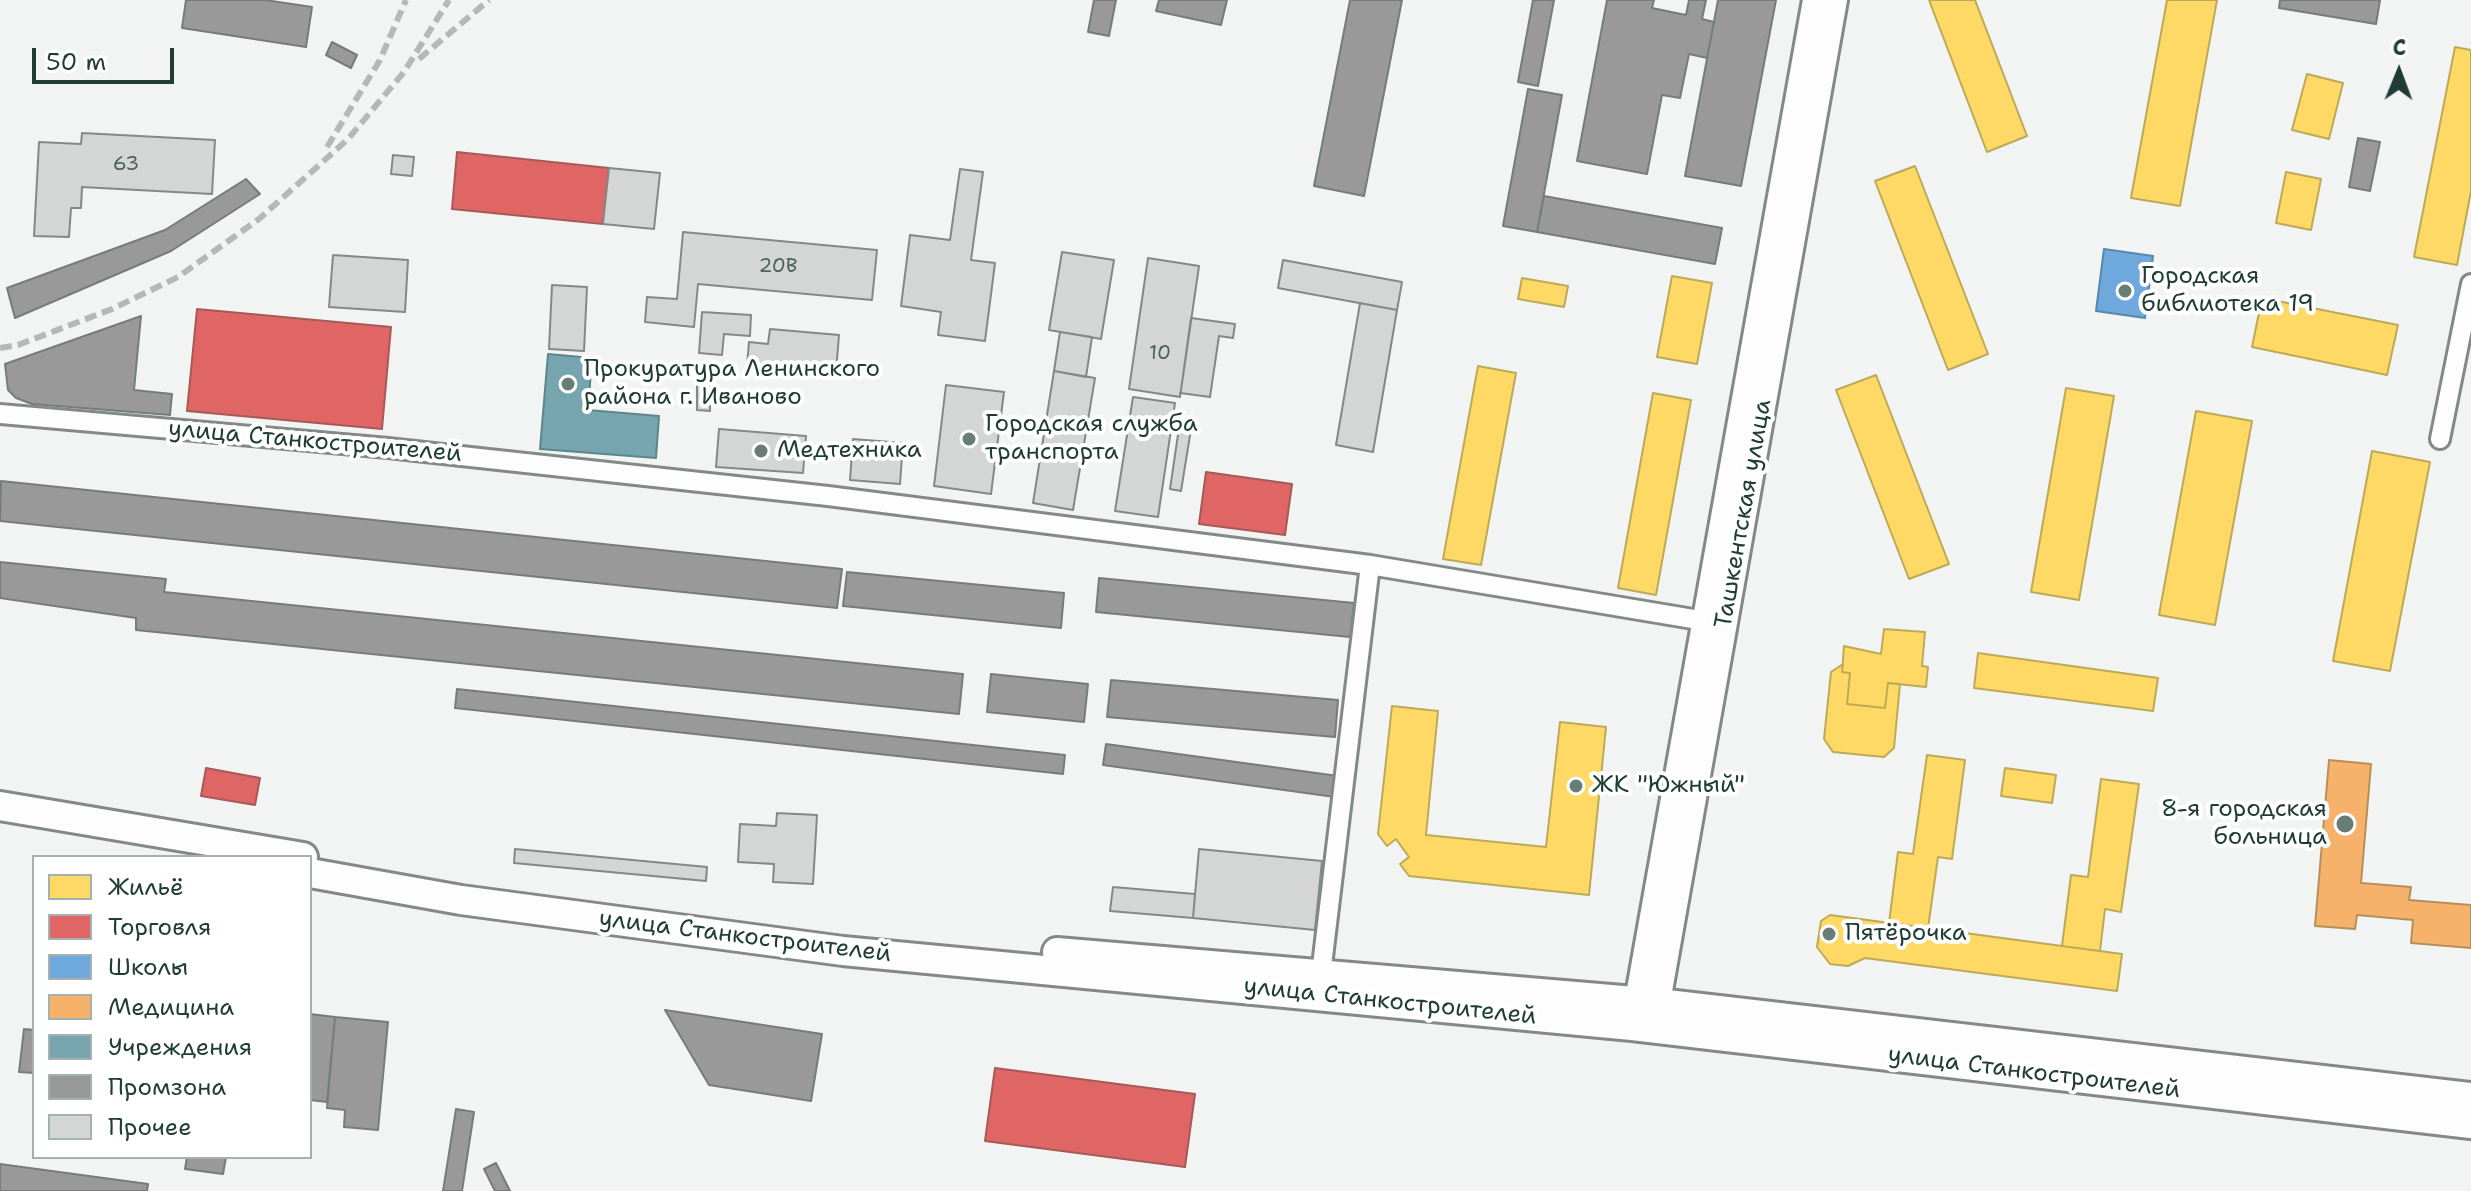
<!DOCTYPE html>
<html>
<head>
<meta charset="utf-8">
<style>
	body { margin:0 }
	#map { position:relative; width:2471px; height:1191px; overflow:hidden; background:#f2f3f3; font-family:"Shantell Sans",sans-serif }
	canvas { display:block }
	.legend { position:absolute; left:32px; top:855px; width:280px; height:304px; box-sizing:border-box; background:#fff; border:2px solid #a5b1ae; margin:0; padding:10px 14px; list-style:none; font-size:24px; color:#1f3d34 }
	.legend li { display:flex; align-items:center; gap:16px; height:40px }
	.legend b { width:40px; border:2px solid #a5b1ae }
	.north { position:absolute; left:2359px; top:32px; width:80px; height:80px; -webkit-text-stroke:6px #fff; paint-order:stroke; rotate:1deg; font-size:22px; font-weight:700; line-height:32px; text-align:center; color:#1f3d34 }
	.north::after { content:''; display:block; margin:auto; width:28px; height:36px; background:#1f3d34; clip-path:polygon(50% 0,100% 100%,50% 72%,0 100%) }
	.scale { position:absolute; left:32px; top:48px; width:142px; height:36px; box-sizing:border-box; border:4px solid #1f3d34; border-top:0; padding-left:10px; font-size:24px; line-height:28px; white-space:nowrap; color:#1f3d34; -webkit-text-stroke:6px #fff; paint-order:stroke }
</style>
</head>
<body>
<div id="map">
<canvas width="2471" height="1191"></canvas>
<ul class="legend">
<li><b style="height:22px;background:#ffd966"></b>Жильё</li>
<li><b style="height:22px;background:#e06666"></b>Торговля</li>
<li><b style="height:22px;background:#6fa8dc"></b>Школы</li>
<li><b style="height:22px;background:#f6b26b"></b>Медицина</li>
<li><b style="height:22px;background:#76a5af"></b>Учреждения</li>
<li><b style="height:22px;background:#999"></b>Промзона</li>
<li><b style="height:22px;background:#d3d6d5"></b>Прочее</li>
</ul>
<div class="north">С</div>
<div class="scale">50 m</div>
</div>
<script>
const g = document.querySelector('canvas').getContext('2d');
g.lineJoin = 'round';
function fill(path, color) { g.fillStyle = color; g.fill(path, 'evenodd'); }
const toPath = rows => new Path2D(rows.map(r => 'M' + r).join(''));
function strokePath(path, color, width, dash) { g.strokeStyle = color; g.lineWidth = width; g.lineCap = dash ? 'butt' : 'round'; g.setLineDash(dash || []); g.stroke(path); }
function label(font, color, halo, rows, align = 'center') {
  g.font = font + ' "Shantell Sans",sans-serif'; g.lineWidth = 8; g.setLineDash([]); g.textBaseline = 'middle'; g.strokeStyle = halo; g.fillStyle = color; for (const [text, x, y, turn = 0] of rows) {
    g.save(); g.translate(x, y); g.rotate((+turn || 0) * Math.PI / 180); g.textAlign = isNaN(turn) ? turn : align; if (halo) g.strokeText(text, 0, 0); g.fillText(text, 0, 0); g.restore();
  }
}
const homes = toPath([
	[1929,0,1975,0,2027,136,1987,152,1929,0],
	[2167,0,2217,0,2180,206,2131,198,2167,0],
	[2455,47,2471,50,2471,191,2457,265,2414,257,2455,47],
	[2307,74,2343,83,2329,139,2292,130,2307,74],
	[1915,166,1988,354,1948,370,1875,181,1915,166],
	[2286,172,2321,179,2311,230,2276,223,2286,172],
	[1672,276,1712,283,1697,364,1657,357,1672,276],
	[1522,278,1568,286,1564,307,1518,299,1522,278],
	[2262,298,2398,325,2387,375,2252,347,2262,298],
	[1478,366,1516,373,1481,565,1443,559,1478,366],
	[1876,375,1949,564,1909,579,1836,390,1876,375],
	[2066,388,2114,396,2079,600,2031,592,2066,388],
	[1653,393,1691,400,1656,595,1618,588,1653,393],
	[2196,411,2252,421,2215,625,2159,615,2196,411],
	[2372,451,2430,462,2390,671,2333,661,2372,451],
	[1884,629,1925,632,1922,666,1928,667,1926,687,1888,683,1885,708,1847,704,1850,673,1842,672,1844,646,1881,654,1884,629],
	[1978,653,2158,678,2153,711,1974,688,1978,653],
	[1843,664,1842,672,1850,673,1847,704,1885,708,1888,683,1900,684,1894,748,1884,757,1833,752,1824,739,1831,672,1843,664],
	[1392,706,1438,711,1426,835,1546,847,1560,722,1606,727,1589,895,1409,876,1400,864,1409,857,1396,839,1387,846,1378,834,1392,706],
	[1927,755,1965,760,1952,859,1938,857,1928,928,1889,923,1898,852,1913,854,1927,755],
	[2005,768,2056,775,2052,803,2001,796,2005,768],
	[2101,779,2139,784,2121,912,2105,909,2100,951,2062,946,2071,875,2088,877,2101,779],
	[1830,915,2122,954,2117,991,1865,958,1848,966,1830,964,1817,947,1821,921,1830,915]
]);
const shops = toPath([
	[457,152,609,168,603,224,452,209,457,152],
	[197,309,391,327,382,429,187,411,197,309],
	[1206,472,1292,484,1285,535,1199,524,1206,472],
	[206,768,260,778,255,805,201,796,206,768],
	[995,1068,1195,1094,1185,1167,985,1141,995,1068]
]);
const schools = toPath([
	[2104,249,2153,256,2145,318,2096,311,2104,249]
]);
const health = toPath([
	[2329,760,2371,764,2361,883,2411,887,2409,900,2471,905,2471,948,2411,943,2413,920,2357,915,2355,929,2315,926,2329,760]
]);
const public = toPath([
	[548,354,592,358,588,410,659,416,656,458,540,449,548,354]
]);
const industry = toPath([
	[186,0,265,0,312,7,306,47,182,28,186,0],
	[1094,0,1116,0,1109,36,1088,32,1094,0],
	[1159,0,1227,0,1221,25,1156,11,1159,0],
	[1350,0,1402,0,1364,196,1314,186,1350,0],
	[1533,0,1554,0,1538,86,1518,82,1533,0],
	[1607,0,1654,0,1652,8,1686,15,1689,0,1706,0,1702,19,1714,22,1707,58,1689,54,1680,98,1662,95,1647,174,1577,161,1607,0],
	[1718,0,1776,0,1741,186,1685,176,1718,0],
	[2280,0,2380,0,2376,24,2279,8,2280,0],
	[332,42,357,55,351,68,326,55,332,42],
	[1528,89,1562,95,1537,232,1503,226,1528,89],
	[2358,138,2380,142,2370,191,2349,187,2358,138],
	[246,179,260,194,171,251,15,318,7,288,165,230,246,179],
	[1544,196,1722,228,1715,264,1537,232,1544,196],
	[141,316,134,390,172,394,170,415,32,404,16,398,8,390,5,364,141,316],
	[1,481,842,569,837,608,0,521,1,481],
	[0,562,166,579,164,592,963,674,959,714,136,630,136,618,0,598,0,562],
	[847,572,1064,593,1061,628,843,606,847,572],
	[1099,578,1354,603,1350,637,1096,612,1099,578],
	[991,674,1088,684,1084,722,987,712,991,674],
	[1111,680,1338,700,1335,737,1107,717,1111,680],
	[457,689,1065,755,1063,774,455,708,457,689],
	[1106,744,1345,777,1342,798,1103,765,1106,744],
	[665,1010,822,1034,811,1101,709,1085,665,1010],
	[310,1014,335,1017,327,1102,310,1100,310,1014],
	[335,1017,388,1022,378,1130,344,1127,345,1110,327,1108,335,1017],
	[24,1029,34,1030,34,1073,19,1072,24,1029],
	[456,1109,474,1112,462,1191,443,1191,456,1109],
	[187,1157,226,1157,223,1174,185,1169,187,1157],
	[496,1163,510,1191,495,1191,484,1169,496,1163],
	[0,1164,148,1184,147,1191,0,1191,0,1164]
]);
const building = toPath([
	[82,133,215,140,212,194,82,187,81,208,71,208,69,237,34,236,39,142,81,144,82,133],
	[393,155,414,157,412,176,391,174,393,155],
	[609,168,660,173,654,229,603,224,609,168],
	[960,169,983,172,971,260,995,263,985,341,938,335,941,312,901,306,910,235,950,240,960,169],
	[683,232,877,250,872,300,698,284,694,327,645,322,647,297,677,299,683,232],
	[1062,252,1114,260,1101,339,1049,330,1062,252],
	[333,255,408,260,405,312,329,307,333,255],
	[1148,258,1199,266,1180,397,1129,389,1148,258],
	[1283,260,1402,282,1397,310,1278,288,1283,260],
	[552,285,587,287,584,351,549,349,552,285],
	[1360,303,1397,310,1373,452,1336,445,1360,303],
	[702,312,751,315,750,336,724,334,722,355,699,353,702,312],
	[1191,318,1235,324,1233,338,1219,336,1210,397,1180,393,1180,397,1191,318],
	[770,329,839,335,836,372,747,365,749,342,768,344,770,329],
	[1060,332,1092,337,1086,377,1054,371,1060,332],
	[697,365,710,365,710,411,697,410,697,365],
	[1054,371,1095,378,1073,510,1033,503,1054,371],
	[946,385,1004,392,991,494,934,486,946,385],
	[1133,397,1175,403,1158,517,1115,511,1133,397],
	[1180,421,1192,423,1181,491,1170,489,1180,421],
	[719,429,806,436,803,473,716,467,719,429],
	[853,439,903,443,900,484,850,480,853,439],
	[777,813,817,815,813,884,773,882,774,864,738,862,740,824,776,826,777,813],
	[515,849,707,867,706,881,514,863,515,849],
	[1199,849,1322,861,1315,930,1193,918,1199,849],
	[1113,887,1195,894,1193,918,1110,911,1113,887]
]);
const minor = toPath([
	[0,414,388,448,828,496,1370,565,1705,621],
	[2440,439,2471,284],
	[1321,974,1370,565]
]);
const secondary = toPath([
	[1634,1018,1815,0],
	[1655,1019,1835,0]
]);
const primary = toPath([
	[0,806,303,857],
	[310,873,461,900,843,951,1632,1026,2471,1124],
	[1057,952,1658,1003,2471,1097]
]);
const rail = toPath([
	[419,59,489,0],
	[327,147,380,60,406,0],
	[0,348,18,345,112,309,178,277,259,219,348,139,404,72,449,0]
]);
const markers = [
	[2125,291,8,"#697d77"],
	[568,384,8,"#697d77"],
	[969,439,8,"#697d77"],
	[761,451,8,"#697d77"],
	[1576,786,8,"#697d77"],
	[2345,824,10,"#697d77"],
	[1829,934,8,"#697d77"]
];
const numberNames = [
	["63",126,165],
	["20В",778,267],
	["10",1160,354]
];
const poiNames = [
	["Городская",2141,277],
	["библиотека 19",2141,305],
	["Прокуратура Ленинского",584,370],
	["района г. Иваново",584,398],
	["Городская служба",985,425],
	["транспорта",985,453],
	["Медтехника",777,451],
	["ЖК \"Южный\"",1592,786],
	["8-я городская",2327,810,"right"],
	["больница",2327,838,"right"],
	["Пятёрочка",1845,934]
];
const streetNames = [
	["улица Станкостроителей",315,442,5],
	["Ташкентская улица",1744,514,-80],
	["улица Станкостроителей",745,937,7],
	["улица Станкостроителей",1390,1002,6],
	["улица Станкостроителей",2034,1073,7]
];
fill(homes, '#ffd966');
strokePath(homes, '#bcaa57', 2);
fill(shops, '#e06666');
strokePath(shops, '#a65a57', 2);
fill(schools, '#6fa8dc');
strokePath(schools, '#5788aa', 2);
fill(health, '#f6b26b');
strokePath(health, '#b68f5a', 2);
fill(public, '#76a5af');
strokePath(public, '#5c868a', 2);
fill(industry, '#999');
strokePath(industry, '#747d7b', 2);
fill(building, '#d3d6d5');
strokePath(building, '#838988', 2);
strokePath(minor, '#838988', 24);
strokePath(secondary, '#838988', 30);
strokePath(primary, '#838988', 34);
strokePath(minor, '#fdfdfd', 18);
strokePath(secondary, '#fdfdfd', 24);
strokePath(primary, '#fdfdfd', 28);
strokePath(rail, '#b4b8b7', 6, [12, 6]);
for (const [x, y, r, color] of markers) { const dot = new Path2D(); dot.arc(x, y, r, 0, 2 * Math.PI); g.fillStyle = color; g.fill(dot); strokePath(dot, '#fff', 3); }
label('20px', '#4c635c', null, numberNames);
label('24px', '#1f3d34', '#fff', poiNames, 'left');
label('24px', '#1f3d34', '#fff', streetNames);
</script>
</body>
</html>
